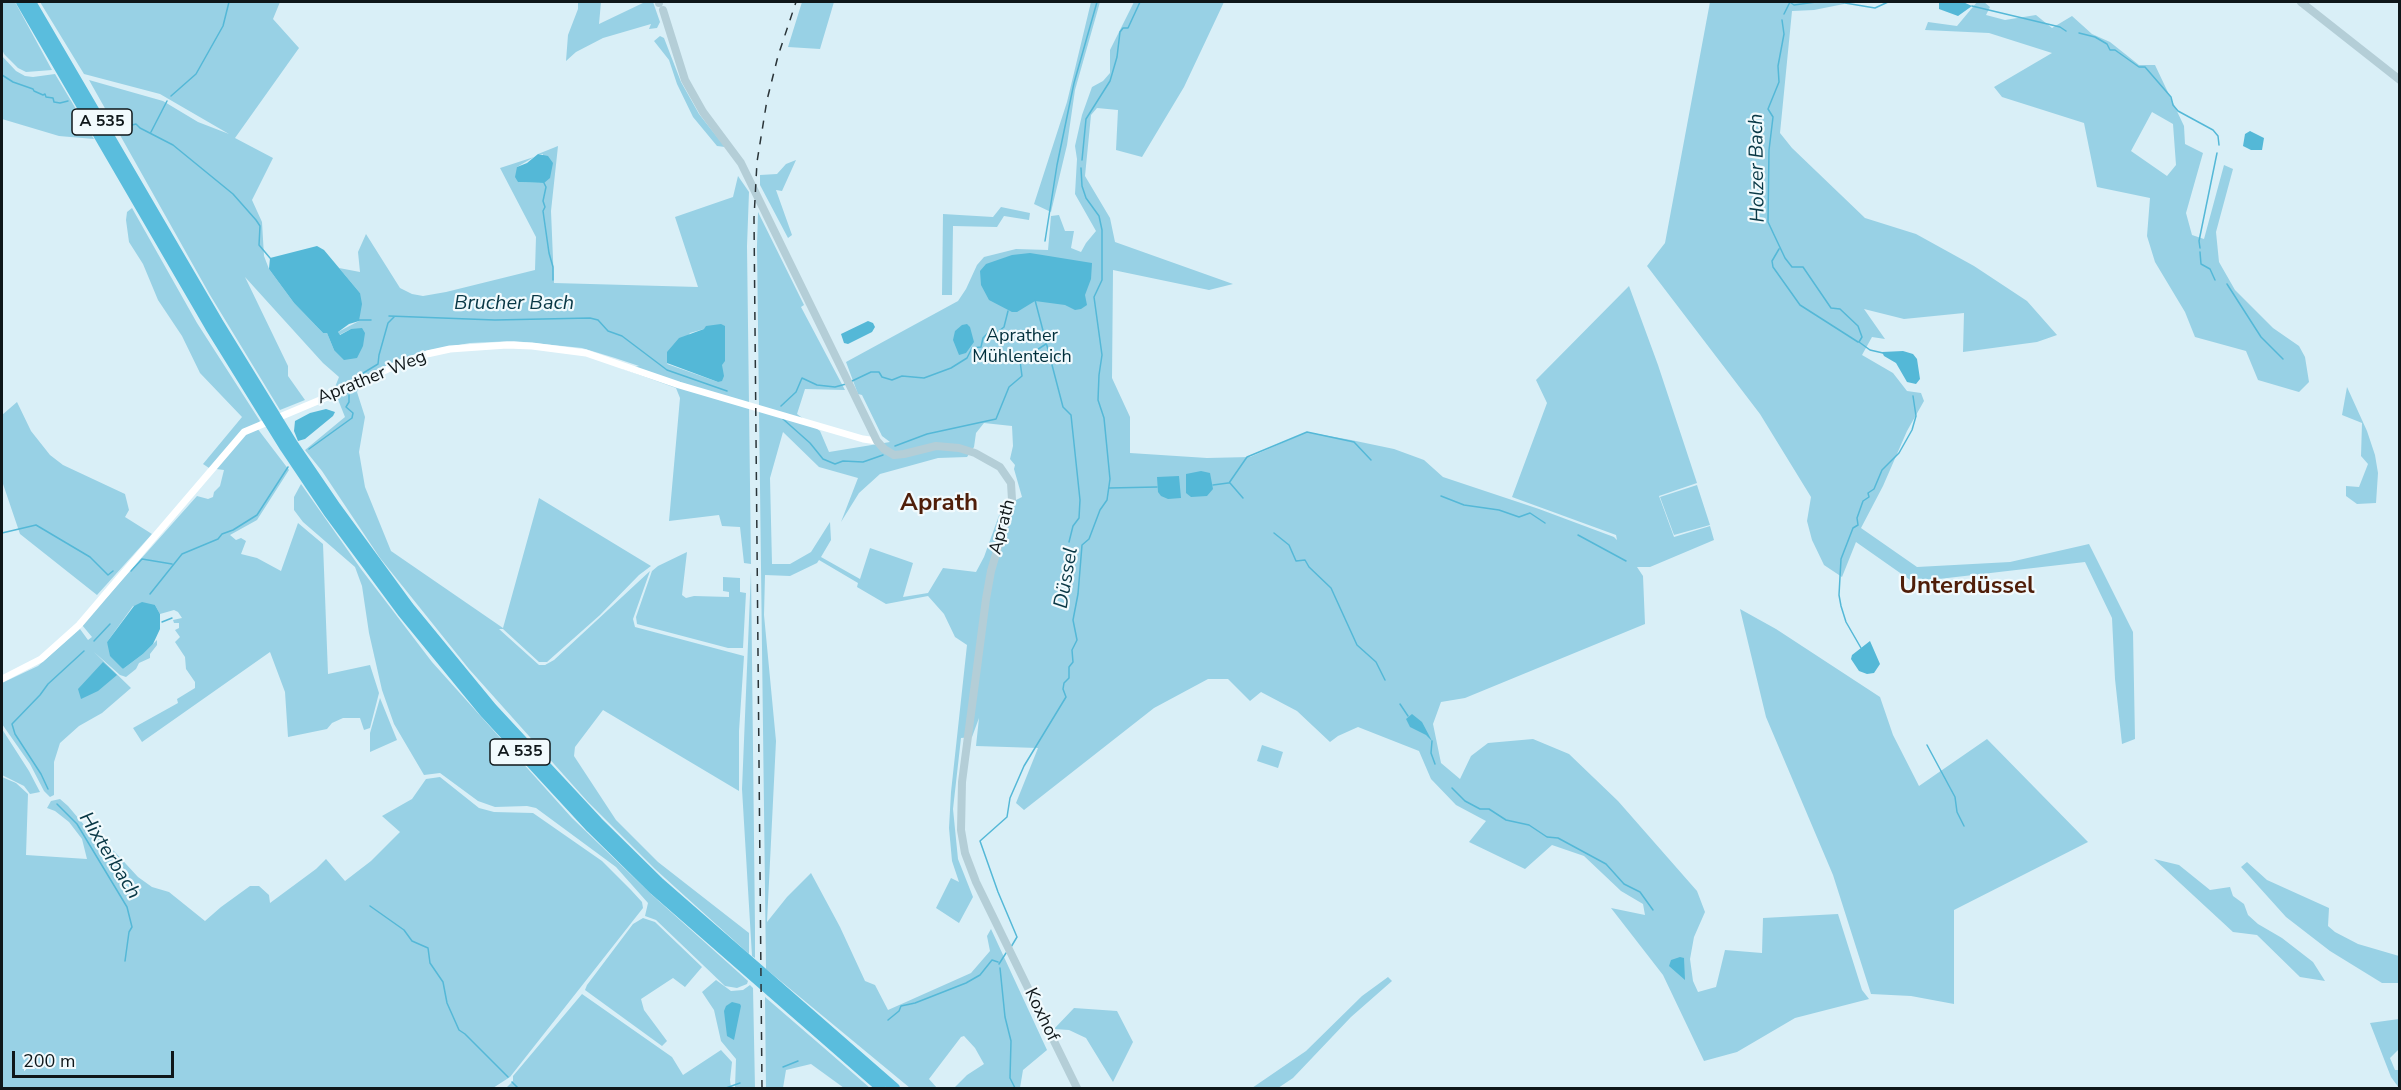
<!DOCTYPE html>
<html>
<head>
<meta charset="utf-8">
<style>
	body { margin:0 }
	#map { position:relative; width:2401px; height:1090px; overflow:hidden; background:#d9eff7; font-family:"Nunito Sans",sans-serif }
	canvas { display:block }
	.frame { position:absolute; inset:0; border:3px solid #0f171a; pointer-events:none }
	.scale { position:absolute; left:12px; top:1051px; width:162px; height:27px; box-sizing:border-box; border:3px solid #0f171a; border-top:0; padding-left:8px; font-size:18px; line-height:21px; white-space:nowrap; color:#0f171a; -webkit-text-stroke:4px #f1fafd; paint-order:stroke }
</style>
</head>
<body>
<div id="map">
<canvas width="2401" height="1090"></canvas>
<div class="frame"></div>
<div class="scale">200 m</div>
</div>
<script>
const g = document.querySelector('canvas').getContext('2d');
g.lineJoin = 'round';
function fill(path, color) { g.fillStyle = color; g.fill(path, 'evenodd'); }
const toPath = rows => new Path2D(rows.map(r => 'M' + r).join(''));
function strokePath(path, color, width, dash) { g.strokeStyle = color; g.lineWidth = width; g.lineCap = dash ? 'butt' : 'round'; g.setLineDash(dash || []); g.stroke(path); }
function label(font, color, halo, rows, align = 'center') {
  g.font = font + ' "Nunito Sans",sans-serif'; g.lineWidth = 4.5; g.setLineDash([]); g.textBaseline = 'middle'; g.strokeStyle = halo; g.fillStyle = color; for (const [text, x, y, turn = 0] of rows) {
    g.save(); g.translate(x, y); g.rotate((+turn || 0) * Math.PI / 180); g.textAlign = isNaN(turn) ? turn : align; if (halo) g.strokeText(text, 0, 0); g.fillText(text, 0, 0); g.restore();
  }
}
const green = toPath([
	[2,2,15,2,52,70,26,72,18,68,4,54,2,49],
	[40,2,280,2,273,19,299,48,235,138,273,158,252,200,262,222,264,256,269,269,294,303,323,333,327,333,334,350,351,329,339,335,338,332,359,321,360,293,339,268,360,272,358,252,366,234,400,288,412,294,423,296,446,292,535,270,536,237,500,168,534,157,517,167,518,182,544,183,543,154,538,154,558,146,551,211,554,283,698,287,675,217,733,197,738,176,749,192,747,246,751,564,744,563,740,527,722,526,719,515,669,521,680,398,676,388,623,369,639,366,615,358,582,348,514,341,470,343,425,351,360,380,335,387,339,377,323,363,245,277,288,366,288,376,305,400,280,410,210,295,89,80,163,101,198,122,229,134,160,94,84,74],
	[704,329,718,382,667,364,690,333],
	[578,2,601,2,599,24,645,2,653,2,660,22,657,28,649,29,651,24,603,38,576,52,566,61,568,35,578,9],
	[802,2,834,2,820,49,788,47],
	[1091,2,1100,2,1075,90,1067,145,1051,212,1034,204,1067,102],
	[1134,2,1224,2,1184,87,1142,157,1116,150,1118,110,1097,108,1091,115,1085,176,1110,218,1115,242,1233,284,1209,290,1113,270,1112,378,1130,417,1130,453,1207,458,1250,457,1307,432,1351,440,1394,449,1424,460,1443,477,1539,509,1614,537,1617,540,1616,535,1512,497,1547,403,1536,380,1629,286,1658,365,1697,483,1659,496,1674,537,1710,526,1714,540,1650,567,1637,567,1643,576,1645,624,1465,698,1441,702,1433,724,1441,763,1460,779,1471,756,1488,743,1533,739,1569,754,1618,801,1697,891,1705,912,1694,937,1690,959,1693,981,1698,992,1716,987,1725,950,1762,953,1763,918,1838,914,1862,990,1869,999,1795,1018,1737,1052,1704,1061,1663,975,1611,908,1645,915,1643,904,1621,891,1584,856,1552,845,1525,869,1469,842,1486,821,1456,805,1431,779,1419,751,1358,727,1338,736,1330,742,1297,711,1261,692,1250,701,1228,679,1208,679,1154,708,1024,810,1016,803,1038,748,976,746,979,718,972,737,961,738,953,809,958,859,973,897,959,923,936,908,951,878,959,882,952,861,949,828,951,792,967,645,955,637,944,614,928,596,886,604,857,587,858,583,819,560,817,563,790,576,765,575,764,615,776,741,767,922,787,897,811,873,840,927,865,981,875,985,888,1010,971,973,990,951,987,936,991,929,1047,1050,1023,1070,1020,1088,954,1088,967,1075,984,1064,975,1048,964,1036,961,1037,929,1079,937,1088,910,1088,766,969,757,246,758,212,804,305,801,307,845,390,805,389,797,414,820,431,829,452,890,442,882,436,862,395,858,394,846,362,958,301,966,289,977,265,984,257,1016,249,1048,250,1051,216,1059,215,1065,231,1074,231,1071,248,1081,252,1086,243,1096,231,1075,194,1077,159,1075,146,1082,115,1092,87,1103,81,1110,73,1110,50],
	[984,423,1012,426,1013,446,1010,459,1015,465,1014,469,1022,497,1002,507,984,557,976,572,943,568,928,593,903,597,913,563,870,548,860,579,821,557,831,540,830,522,811,552,790,564,772,564,770,478,783,432,819,467,858,478,841,522,859,493,880,474,938,458,967,457,974,447,976,433],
	[1710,2,1844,2,1844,4,1814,10,1792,11,1780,133,1792,148,1865,218,1916,234,1974,266,2027,301,2057,335,2037,342,1963,352,1964,313,1904,319,1864,309,1885,339,1872,337,1862,355,1893,373,1907,391,1921,393,1924,401,1907,431,1883,486,1861,528,1917,567,2010,562,2089,544,2133,632,2135,739,2122,744,2115,679,2112,618,2085,562,1913,582,1856,542,1842,577,1824,565,1812,540,1807,521,1811,497,1760,414,1647,266,1665,243],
	[1977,2,1984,2,1990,7,1986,15,2005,20,2036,15,2052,28,2072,16,2092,34,2110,42,2139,65,2155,65,2184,126,2185,144,2203,153,2186,213,2192,235,2204,239,2224,165,2233,169,2216,232,2219,262,2235,290,2273,328,2299,346,2305,357,2309,382,2299,392,2258,380,2246,351,2195,337,2185,312,2155,262,2147,236,2150,198,2097,187,2084,123,2002,97,1994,87,2052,53,1989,33,1925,30,1928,22,1957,26],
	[2152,112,2173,124,2176,165,2167,176,2131,151],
	[660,36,664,38,681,82,699,114,725,147,717,146,693,117,677,84,669,60,654,41],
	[2,56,16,71,25,76,33,77,55,74,94,139,59,136,2,119],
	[796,160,782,191,776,190,792,235,788,238,760,185,760,175,777,174,786,164],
	[1001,207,1030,213,1029,220,1004,216,997,227,953,226,952,295,942,295,943,214,993,217],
	[132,208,197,323,260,421,257,428,289,470,257,520,230,535,236,540,241,538,246,541,241,554,257,558,281,571,298,523,323,544,328,674,370,665,379,693,370,728,364,730,360,718,343,718,332,723,327,729,288,737,285,692,270,652,142,742,133,728,178,703,177,699,195,688,195,682,186,669,185,657,175,642,180,637,175,630,179,628,179,623,174,623,173,620,182,618,178,612,174,610,160,614,155,605,133,606,107,642,123,669,143,654,157,640,157,645,150,654,150,658,139,663,136,669,126,677,120,675,94,652,131,688,102,713,79,726,60,743,54,762,54,795,50,797,44,791,30,764,2,724,2,683,38,666,80,629,88,640,92,637,82,625,197,496,208,499,213,497,214,492,220,486,224,470,209,468,203,464,242,417,200,373,182,336,158,300,143,264,129,242,126,220,127,212],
	[2347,387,2367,431,2375,455,2378,473,2376,503,2357,504,2346,496,2346,486,2359,487,2368,464,2361,456,2362,423,2342,415],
	[359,388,357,392,365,417,359,452,365,487,391,551,503,628,539,498,651,566,639,575,600,615,547,662,539,662,503,629,499,629,539,665,545,665,554,660,650,571,633,619,635,627,744,656,739,731,739,791,603,710,575,747,574,756,616,820,658,862,749,933,749,954,655,869,588,802,469,669,380,558,322,471,305,450,345,417,337,397],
	[17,402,31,431,50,455,63,465,125,494,129,510,125,517,152,534,97,595,20,534,2,481,2,415],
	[301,484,361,569,432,662,572,818,652,895,748,981,747,984,737,988,725,986,656,920,645,916,648,903,616,867,536,808,527,806,495,807,478,801,440,773,424,775,394,724,382,690,369,633,362,586,355,567,303,522,294,510,294,497],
	[1697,485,1710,525,1674,535,1660,497],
	[687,552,682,595,686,598,694,596,729,597,729,592,723,591,723,577,740,578,740,592,746,593,743,648,728,648,637,624,636,617,652,571,658,566],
	[751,571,755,928,755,958,752,956,742,789],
	[1740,609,1776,629,1880,697,1893,735,1919,786,1987,739,2088,842,1954,910,1954,1004,1911,996,1871,994,1833,875,1766,717],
	[380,698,397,740,370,752,370,733],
	[2,729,29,771,40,792,30,794,24,786,2,775],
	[1262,745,1283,752,1278,768,1257,761],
	[2,777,16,783,28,794,26,855,87,859,82,839,69,822,55,811,47,808,51,801,60,799,68,806,90,832,114,851,138,877,152,887,169,892,205,921,221,907,250,886,259,886,269,895,270,903,316,869,326,859,345,881,371,861,400,832,382,816,412,799,426,779,440,777,479,808,494,812,533,813,602,861,631,890,642,902,643,908,510,1077,493,1088,2,1088],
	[2154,859,2179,865,2210,890,2230,887,2233,896,2244,904,2248,915,2258,924,2282,938,2313,962,2325,981,2300,977,2257,935,2233,932],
	[2247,862,2267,880,2329,908,2328,926,2335,932,2358,944,2399,956,2399,983,2382,983,2330,951,2286,917,2241,867],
	[643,918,655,922,702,967,685,987,673,978,641,999,644,1010,667,1041,662,1046,585,990,587,985,633,924],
	[1388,977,1392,981,1351,1017,1293,1078,1278,1088,1252,1088,1306,1051,1362,996],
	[716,980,731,991,743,990,750,985,753,988,755,1088,735,1088,736,1059,721,1041,714,1010,702,992],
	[582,994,672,1057,683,1075,721,1050,732,1062,730,1080,731,1088,506,1088,513,1081,513,1076],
	[765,997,831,1054,870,1088,844,1088,811,1064,786,1070,783,1088,766,1088],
	[1074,1008,1117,1011,1133,1042,1113,1082,1086,1038,1069,1030,1054,1029],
	[2399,1019,2399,1049,2390,1058,2395,1070,2399,1070,2399,1088,2391,1077,2370,1023]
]);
const water = toPath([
	[1939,2,1963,2,1972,6,1958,16,1939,9],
	[2250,131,2264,138,2262,150,2251,150,2243,146,2245,134],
	[538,154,548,156,553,163,550,178,544,183,518,182,515,177,517,167,527,163],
	[317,246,324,250,360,293,362,304,359,321,349,324,338,332,340,335,351,329,362,328,365,333,363,346,357,358,344,360,334,350,327,333,323,333,294,303,269,269,270,258],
	[1030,253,1092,263,1091,279,1085,295,1087,305,1081,309,1075,310,1065,305,1035,301,1017,312,1012,312,989,300,981,285,980,271,986,264,1012,255],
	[868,321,873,323,875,327,872,332,848,344,844,343,841,334],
	[721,324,725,326,725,361,722,365,724,376,722,381,718,382,667,363,667,352,679,338,704,329,706,326],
	[967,324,970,327,974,342,966,353,959,355,953,340,955,331,962,325],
	[1903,351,1913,354,1917,359,1920,379,1916,384,1907,382,1896,363,1884,356,1882,352],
	[326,409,335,412,333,416,305,439,298,441,294,431,295,421,310,413],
	[1201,471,1210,473,1213,489,1207,496,1191,497,1186,493,1186,474],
	[1179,476,1181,498,1168,499,1161,496,1158,492,1157,477],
	[142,602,155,605,160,614,160,629,153,644,143,654,123,669,110,656,107,642,134,606],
	[1870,641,1880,664,1874,673,1867,674,1859,671,1851,659,1852,655],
	[103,662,117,675,98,691,81,699,78,689],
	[1412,714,1422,722,1432,741,1426,735,1410,727,1406,719],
	[1680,957,1684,958,1685,980,1669,966,1671,960],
	[732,1002,740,1004,741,1006,734,1040,727,1036,724,1011,726,1006]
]);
const stream = toPath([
	[1821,2,1825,2],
	[1839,2,1875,8,1888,2],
	[1791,3,1794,5,1816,2],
	[1972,6,2060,27,2066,31],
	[1784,14,1790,2],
	[1782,20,1784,34,1778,66,1779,82,1768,109,1773,117,1769,150,1768,222,1785,258,1792,267,1803,267,1831,308,1840,309,1858,326,1862,337,1859,342,1870,350,1883,353],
	[2079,33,2095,37,2107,44,2110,50,2115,50,2139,67,2145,67,2171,97,2173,105,2178,111,2213,130,2218,136,2219,145],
	[2,75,13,82,33,89,34,91,43,95,45,94,46,97,53,98,54,102,60,103,68,101],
	[171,96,196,74,223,26,229,2],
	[111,114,130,122,132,125,136,124,140,128,173,145,233,194,256,220,260,226,259,245,270,258],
	[151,132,167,101],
	[1082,160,1086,119,1110,81,1117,57,1120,32,1123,28,1128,28,1140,2],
	[544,183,546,187,543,201,545,207,543,211,549,253,553,267,553,280],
	[1045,241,1057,165,1074,83,1097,2],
	[2200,248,2199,241,2217,153],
	[1779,249,1772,261,1773,267,1800,305,1858,342],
	[2200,252,2201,264,2210,269,2215,280],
	[2227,284,2261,337,2283,359],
	[1035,300,1063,407,1071,415,1080,500,1079,518,1073,526,1069,542],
	[389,316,495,320,590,318,598,320,608,331,622,336,667,370,727,391],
	[358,320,371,320],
	[355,378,378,364,379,355,388,323,394,317],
	[850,382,871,372,879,372,882,377,892,380,902,376,924,378,951,368,967,358,972,348,981,347,983,338,988,333,999,331,1004,327,1008,311],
	[781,406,796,392,802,378,817,385,835,387,846,384],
	[783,419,810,443,823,459,835,464,843,461,863,462,883,455],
	[895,446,927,434,996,419,1009,387,1022,376,1020,361,1046,344],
	[309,449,352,418,353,413,346,407,349,402,349,395],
	[1229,483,1247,457,1307,432,1354,442,1371,460],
	[1230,483,1243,498],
	[1213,485,1228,483],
	[1109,488,1157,487],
	[1441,496,1464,505,1499,510,1519,517,1530,513,1545,523],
	[2,533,36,525,90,557,108,575,113,571],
	[1274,533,1289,545,1296,561,1305,560,1309,567,1331,588,1357,645,1376,662,1385,680],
	[1578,535,1626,561],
	[131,571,142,559,172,564],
	[150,594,182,554,218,539,222,534,233,530,257,515,288,467],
	[162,622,172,618],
	[94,641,110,624],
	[1861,648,1846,622,1841,606,1839,595,1841,559,1853,528,1858,525,1857,518,1863,501,1869,497,1868,493,1874,489,1882,470,1899,453,1912,430,1916,416,1913,396],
	[1400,704,1408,716],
	[1432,741,1431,753,1435,764],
	[1927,745,1955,797,1957,812,1964,826],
	[1452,788,1465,801,1480,809,1489,809,1506,820,1529,825,1547,837,1558,838,1606,864,1624,884,1640,892,1653,910],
	[48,789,41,774,15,734,12,724,40,695,48,684,84,651],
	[57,804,77,824,127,907,132,927,129,932,125,961],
	[370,906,404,930,412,941,428,948,430,963,443,982,447,1003,459,1030,465,1034,508,1077],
	[1011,947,1017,937,998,892,980,841,1007,817,1010,798,1024,766,1066,697,1063,689,1064,683,1069,678,1069,667,1073,662,1072,650,1077,640,1073,620,1078,594,1082,545,1089,539,1100,510,1107,500,1110,479,1104,418,1098,400,1099,375,1102,355,1094,297,1102,280,1102,230,1099,216,1086,198,1082,186,1081,168],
	[999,964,1006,953],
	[1000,968,1005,1017,1011,1041,1010,1078,1015,1088],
	[888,1020,899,1011,901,1006,915,1003,966,983,980,975,992,960,998,962],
	[783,1067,798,1061],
	[512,1082,518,1088],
	[726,1088,740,1083]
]);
const tertiary = toPath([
	[2,679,41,659,79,625,244,432,351,387,400,363,427,354,450,349,507,345,532,346,586,353,679,385,863,439,877,441]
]);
const secondary = toPath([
	[659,2,659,3],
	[2301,2,2400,80],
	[663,10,685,80,703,112,741,163,877,441,884,449,894,455,904,454,936,446,959,448,975,453,1000,467,1011,483,1012,500,991,571,986,599,962,782,961,830,965,853,976,882,1077,1088]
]);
const motorway = toPath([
	[21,2,210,327,285,448,328,512,402,612,484,712,591,828,653,889,881,1088],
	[31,2,218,322,293,444,336,507,409,607,492,708,598,822,660,883,895,1088]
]);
const rail = toPath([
	[762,1088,754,218,757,162,767,100,778,56,796,2]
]);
const shields = [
	[102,122,60],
	[520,752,60]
];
const shieldNames = [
	["A 535",102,122],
	["A 535",520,752]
];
const parkNames = [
	["Aprather",1022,337],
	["Mühlenteich",1022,358]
];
const streetNames = [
	["Aprather Weg",372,378,-22],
	["Aprath",1003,527,-75],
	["Koxhof",1041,1015,64]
];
const waterNames = [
	["Holzer Bach",1758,168,-91],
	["Brucher Bach",514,304],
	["Düssel",1067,578,-80],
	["Hixterbach",109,856,58]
];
const districtNames = [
	["Aprath",939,504],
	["Unterdüssel",1967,587]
];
fill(green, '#98d1e5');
fill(water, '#54b8d7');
strokePath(stream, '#54b8d7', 1.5);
strokePath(tertiary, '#fff', 7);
strokePath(secondary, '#b4ced7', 8);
strokePath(motorway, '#5abddd', 10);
strokePath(rail, '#2a3438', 1.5, [8, 8]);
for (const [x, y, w] of shields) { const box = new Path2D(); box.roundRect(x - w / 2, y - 13, w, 26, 4.5); g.fillStyle = '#f1fafd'; g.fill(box); strokePath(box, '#0f171a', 1.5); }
label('bold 16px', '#0f171a', null, shieldNames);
label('18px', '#002f3c', '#f1fafd', parkNames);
label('18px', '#0f171a', '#f1fafd', streetNames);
label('italic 20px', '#093846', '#f1fafd', waterNames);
label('bold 24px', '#4f1e09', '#f1fafd', districtNames);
</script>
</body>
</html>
